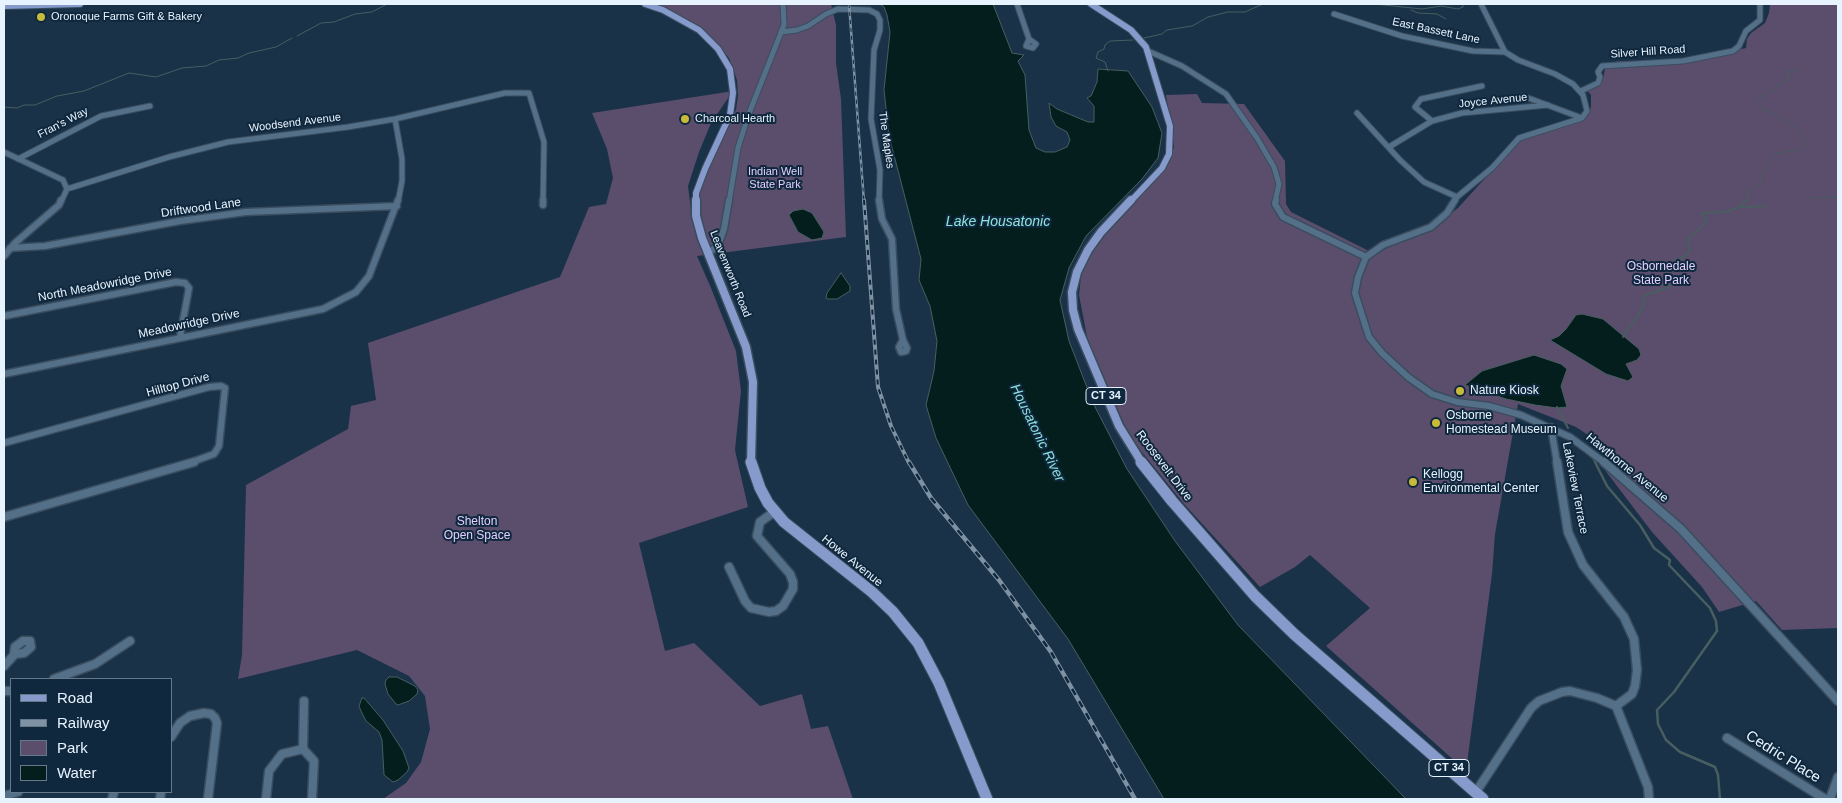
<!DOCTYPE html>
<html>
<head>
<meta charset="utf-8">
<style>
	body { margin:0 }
	#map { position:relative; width:1842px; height:803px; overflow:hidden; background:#193248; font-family:Arial,sans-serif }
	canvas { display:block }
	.frame { position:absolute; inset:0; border:5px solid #e7f3ff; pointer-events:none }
	.legend { position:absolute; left:10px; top:678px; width:162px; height:115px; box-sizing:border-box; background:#0f283d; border:1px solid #65798b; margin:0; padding:6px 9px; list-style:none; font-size:15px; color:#e7f3ff }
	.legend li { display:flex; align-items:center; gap:10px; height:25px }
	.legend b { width:25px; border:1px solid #65798b }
</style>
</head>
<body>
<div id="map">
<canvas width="1842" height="803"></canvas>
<div class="frame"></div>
<ul class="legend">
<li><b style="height:6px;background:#879acc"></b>Road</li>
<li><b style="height:6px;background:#7f92a3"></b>Railway</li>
<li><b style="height:14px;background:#5b4d6c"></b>Park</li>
<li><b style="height:14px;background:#041e1d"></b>Water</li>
</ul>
</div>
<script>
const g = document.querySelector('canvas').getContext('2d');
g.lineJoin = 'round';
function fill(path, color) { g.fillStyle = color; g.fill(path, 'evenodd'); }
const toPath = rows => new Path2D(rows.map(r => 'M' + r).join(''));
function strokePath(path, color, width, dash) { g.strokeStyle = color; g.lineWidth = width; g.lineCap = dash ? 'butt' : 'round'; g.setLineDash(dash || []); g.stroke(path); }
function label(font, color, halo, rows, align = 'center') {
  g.font = font + ' Arial,sans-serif'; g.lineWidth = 4; g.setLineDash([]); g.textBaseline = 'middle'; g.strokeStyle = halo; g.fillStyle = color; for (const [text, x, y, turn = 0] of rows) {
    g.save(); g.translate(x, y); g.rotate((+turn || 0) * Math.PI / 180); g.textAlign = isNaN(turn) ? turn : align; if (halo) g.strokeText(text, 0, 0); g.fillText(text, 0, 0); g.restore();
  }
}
const green = toPath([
	[648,4,831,4,836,25,836,63,841,99,846,237,697,256,711,288,736,351,741,391,735,450,748,507,639,543,665,651,694,643,760,706,802,694,811,729,828,726,853,799,383,799,406,783,421,762,430,729,425,696,409,676,357,650,238,679,242,655,246,485,348,429,351,406,376,400,368,343,560,277,589,207,606,204,613,178,607,149,592,113,733,91,711,123,699,152,688,186,691,210,692,199,719,136,736,110,738,96,737,80,729,58,711,38,689,20],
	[1770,4,1838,4,1838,628,1782,630,1756,601,1719,612,1702,587,1652,532,1598,461,1613,452,1576,427,1518,404,1495,534,1492,574,1466,771,1326,646,1370,608,1310,555,1295,567,1260,587,1184,504,1137,446,1125,426,1089,347,1079,295,1082,267,1092,248,1170,157,1174,147,1166,95,1197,94,1202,103,1244,104,1285,161,1286,204,1291,212,1375,254,1436,224,1458,208,1498,164,1519,138,1588,114,1591,107,1591,95,1586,89,1603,79,1606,64,1619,61,1689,60,1746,48,1747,39,1751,33,1765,23,1769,13]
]);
const water = toPath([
	[880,4,993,4,1012,53,1024,55,1018,61,1025,75,1029,130,1036,148,1045,152,1055,152,1067,147,1070,140,1067,132,1056,126,1051,117,1049,103,1057,109,1088,122,1094,122,1094,106,1087,98,1091,96,1097,82,1098,69,1128,71,1152,107,1162,133,1158,158,1142,179,1086,236,1069,268,1060,300,1069,341,1093,403,1127,469,1175,541,1238,625,1406,799,1164,799,1068,639,968,505,936,438,926,405,934,371,937,341,930,306,919,280,921,259,889,136,884,90,890,32,887,15,884,7,880,4],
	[803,209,812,213,824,232,822,238,812,240,798,232,789,215,793,211,803,209],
	[841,273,850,286,850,291,837,299,828,299,826,298,827,293,841,273],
	[1582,314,1603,319,1639,349,1641,355,1637,360,1626,364,1633,377,1628,381,1606,374,1550,340,1559,336,1566,329,1576,315,1582,314],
	[1534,355,1561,364,1567,369,1561,386,1567,407,1557,408,1535,405,1506,399,1465,385,1482,371,1534,355],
	[389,677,397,677,415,686,418,690,417,694,409,701,398,705,396,704,388,694,385,684,386,680,389,677],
	[362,698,364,698,383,720,403,751,409,768,407,772,398,780,393,782,384,775,382,740,379,732,366,721,361,711,359,706,362,698]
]);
const streamFar2 = toPath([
	[1374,4,1422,9,1441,6,1458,9,1463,7,1463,4],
	[1411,10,1418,13,1437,14,1446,19],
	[297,36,321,23,334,22,355,14,372,12,387,4],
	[1144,38,1162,34,1167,30,1192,26,1208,17,1228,12,1245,12,1263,4],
	[1108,71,1105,62,1096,58,1098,52,1104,49,1105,45,1110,41,1133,40],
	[4,107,17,108,24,105,35,105,57,96,84,91,129,73,156,77,182,68,206,66,219,60,238,58,249,53,276,47,292,38],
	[1810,198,1838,197],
	[1745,202,1748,199,1747,192,1760,184,1761,175,1777,153,1800,150,1803,147,1802,135,1794,126,1771,112,1762,110,1759,104,1761,96,1777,89,1776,86,1790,79,1787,72,1798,70]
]);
const streamFar1 = toPath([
	[1740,207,1765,206],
	[1623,337,1643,308,1644,296,1669,287,1668,265,1687,255,1690,249,1687,239,1699,230,1707,220,1702,213,1725,212,1740,207,1747,200],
	[1557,407,1568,428],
	[1591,456,1596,463]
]);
const stream = toPath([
	[1595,462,1607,486,1640,525,1654,548,1670,560,1669,565,1710,608,1716,621,1717,631,1674,692,1657,710,1658,724,1666,740,1680,752,1715,767,1718,775,1720,799]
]);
const minorFar2 = toPath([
	[1017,4,1029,39],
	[1334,14,1402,36,1473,51,1505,52],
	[781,32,797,30,808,26,826,14,838,9,869,10,877,14,880,20,880,30,874,50,871,119,880,170,879,202],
	[1029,39,1036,44,1033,48,1026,46,1029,39],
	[1148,51,1182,66,1226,94,1257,138,1274,167,1279,184,1275,202],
	[1581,91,1598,83,1600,77,1598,72,1602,66,1683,61,1733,51,1739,46,1746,31,1760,20,1760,4],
	[1523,96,1582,118],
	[1357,113,1400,160,1424,182,1457,197],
	[395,119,402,159,402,181,398,202],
	[1432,121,1415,107,1421,99,1482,86],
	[1389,147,1432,121,1462,113,1548,105],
	[4,152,63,180,67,189,61,202],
	[18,159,101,116,150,106],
	[67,189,169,157,228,142,348,127,395,119,505,93,529,93,544,142,543,202],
	[729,202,738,148,748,116,784,25,783,4],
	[1454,202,1457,197,1492,168,1519,138,1582,118,1587,111,1583,95,1573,84,1555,74,1518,60,1505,52,1481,4]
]);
const minorFar1 = toPath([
	[879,200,882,219,892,239,896,309,903,340],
	[1276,200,1275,204,1283,217,1366,257],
	[1455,200,1447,213,1431,227,1383,245,1366,257,1358,277,1355,293,1369,337,1382,353,1408,377,1432,394,1457,402,1489,406,1521,415,1570,437,1605,463],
	[543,205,543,200],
	[10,248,45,246,180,221,246,212,397,206],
	[708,253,718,246,724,229,729,200],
	[4,256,15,243,59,205,61,200],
	[4,316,176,282,185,283,189,288,180,337],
	[903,340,907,348,906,351,901,352,899,347,903,340],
	[4,374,323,309,356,292,369,276,398,200],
	[1551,427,1557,463],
	[4,443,209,387,221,386,225,388,219,446,214,454,189,463]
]);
const minor = toPath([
	[1557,462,1568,532,1583,565,1624,617,1634,639,1637,670,1635,686,1632,694,1616,706,1648,787,1649,799],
	[1604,462,1681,529,1838,701],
	[4,517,194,462],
	[729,567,745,601,751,608,769,612,776,611,783,606,793,589,793,582,790,574,757,536,760,522,774,512],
	[23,641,30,641,31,647,24,653,14,654,15,647,23,641],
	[4,666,15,654],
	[54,679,95,664,130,641],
	[4,691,11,691],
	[171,737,180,723,190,716,204,713,211,714,215,718,217,723,208,799],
	[1727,738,1825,799],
	[303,749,304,701],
	[1476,792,1531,708,1539,701,1562,692,1570,691,1597,698,1616,706],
	[4,796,18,792],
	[112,799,114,792],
	[160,799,161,792],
	[266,799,269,771,282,754,303,749,314,761,312,799],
	[1830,799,1838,777]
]);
const majorFar2 = toPath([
	[645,4,663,10,699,30,718,49,730,69,733,93,730,115,705,169,696,193,696,202],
	[1091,4,1131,30,1146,47,1170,126,1169,154,1162,168,1130,202],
	[4,6,80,4]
]);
const majorFar1 = toPath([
	[696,200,696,216,702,238,746,347,753,382,751,463],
	[1131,200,1101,232,1088,250,1077,272,1072,292,1073,310,1078,329,1119,426,1142,463]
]);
const major = toPath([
	[751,462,760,488,768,503,784,522,872,592,893,612,918,643,939,683,987,799],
	[1141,462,1172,501,1255,596,1294,634,1483,799]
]);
const railFar2 = toPath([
	[849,4,864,202]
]);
const railFar1 = toPath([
	[864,200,878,387,891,426,909,463]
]);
const rail = toPath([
	[909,462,931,498,999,580,1051,652,1135,799]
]);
const markers = [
	[41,17,5,"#c8bb3b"],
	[685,119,5,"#c8bb3b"],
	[1460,391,5,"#c8bb3b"],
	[1436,423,5,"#c8bb3b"],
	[1413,482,5,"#c8bb3b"]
];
const farPoinames = [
	["Oronoque Farms Gift & Bakery",51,17],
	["Charcoal Hearth",695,119]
];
const farStreetnames = [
	["East Bassett Lane",1436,31,12],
	["Silver Hill Road",1648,52,-4],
	["Joyce Avenue",1493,101,-6],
	["Fran's Way",63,123,-27],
	["Woodsend Avenue",295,123,-7],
	["The Maples",886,140,82],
	["Leavenworth Road",730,274,68]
];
const farParknames = [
	["Indian Well",775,172],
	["State Park",775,185]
];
const shields = [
	[1106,396,40],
	[1449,768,40]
];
const shieldNames = [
	["CT 34",1106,396],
	["CT 34",1449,768]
];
const streetNames = [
	["Driftwood Lane",201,208,-8],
	["North Meadowridge Drive",105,285,-11],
	["Meadowridge Drive",189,324,-12],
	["Hilltop Drive",178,385,-15],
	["Roosevelt Drive",1164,466,53],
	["Hawthorne Avenue",1627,468,39],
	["Lakeview Terrace",1575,488,79],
	["Howe Avenue",852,561,39]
];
const parkNames = [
	["Osbornedale",1661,267],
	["State Park",1661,281],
	["Shelton",477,522],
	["Open Space",477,536]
];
const poiNames = [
	["Nature Kiosk",1470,391],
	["Osborne",1446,416],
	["Homestead Museum",1446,430],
	["Kellogg",1423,475],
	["Environmental Center",1423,489]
];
const waterNames = [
	["Lake Housatonic",998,222],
	["Housatonic River",1037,433,64]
];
const nearStreetnames = [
	["Cedric Place",1783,757,32]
];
fill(green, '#5b4d6c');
fill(water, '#041e1d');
strokePath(water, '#485e61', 1);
strokePath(streamFar2, '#485e61', 1);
strokePath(streamFar1, '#485e61', 2);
strokePath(stream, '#485e61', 2.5);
strokePath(minorFar2, '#394d5f', 7);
strokePath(minorFar1, '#394d5f', 9);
strokePath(minor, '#394d5f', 11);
strokePath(majorFar2, '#394d5f', 8);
strokePath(majorFar1, '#394d5f', 11);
strokePath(major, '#394d5f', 13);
strokePath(minorFar2, '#546f88', 5);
strokePath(minorFar1, '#546f88', 6);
strokePath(minor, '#546f88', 8);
strokePath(majorFar2, '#879acc', 6);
strokePath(majorFar1, '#879acc', 8);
strokePath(major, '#879acc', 11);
strokePath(railFar2, '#7f92a3', 2.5);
strokePath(railFar1, '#7f92a3', 4);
strokePath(rail, '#7f92a3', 4.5);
strokePath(railFar2, '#0f283d', 1, [4]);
strokePath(railFar1, '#0f283d', 2, [5]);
strokePath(rail, '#0f283d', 2.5, [7]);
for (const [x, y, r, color] of markers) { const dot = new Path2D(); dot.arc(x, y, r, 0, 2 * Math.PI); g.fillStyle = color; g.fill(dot); strokePath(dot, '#0f283d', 2); }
label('11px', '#e7f3ff', '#0f283d', farPoinames, 'left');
label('11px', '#e7f3ff', '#0f283d', farStreetnames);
label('11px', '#e3cfff', '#0f283d', farParknames);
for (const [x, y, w] of shields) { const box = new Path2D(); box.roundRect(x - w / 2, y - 8.5, w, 17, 4); g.fillStyle = '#0f283d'; g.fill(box); strokePath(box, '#e7f3ff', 1); }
label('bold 11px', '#e7f3ff', null, shieldNames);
label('12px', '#e7f3ff', '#0f283d', streetNames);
label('12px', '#e3cfff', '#0f283d', parkNames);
label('12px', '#e7f3ff', '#0f283d', poiNames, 'left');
label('italic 14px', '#8de3dc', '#0f283d', waterNames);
label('15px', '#e7f3ff', '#0f283d', nearStreetnames);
</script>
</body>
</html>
